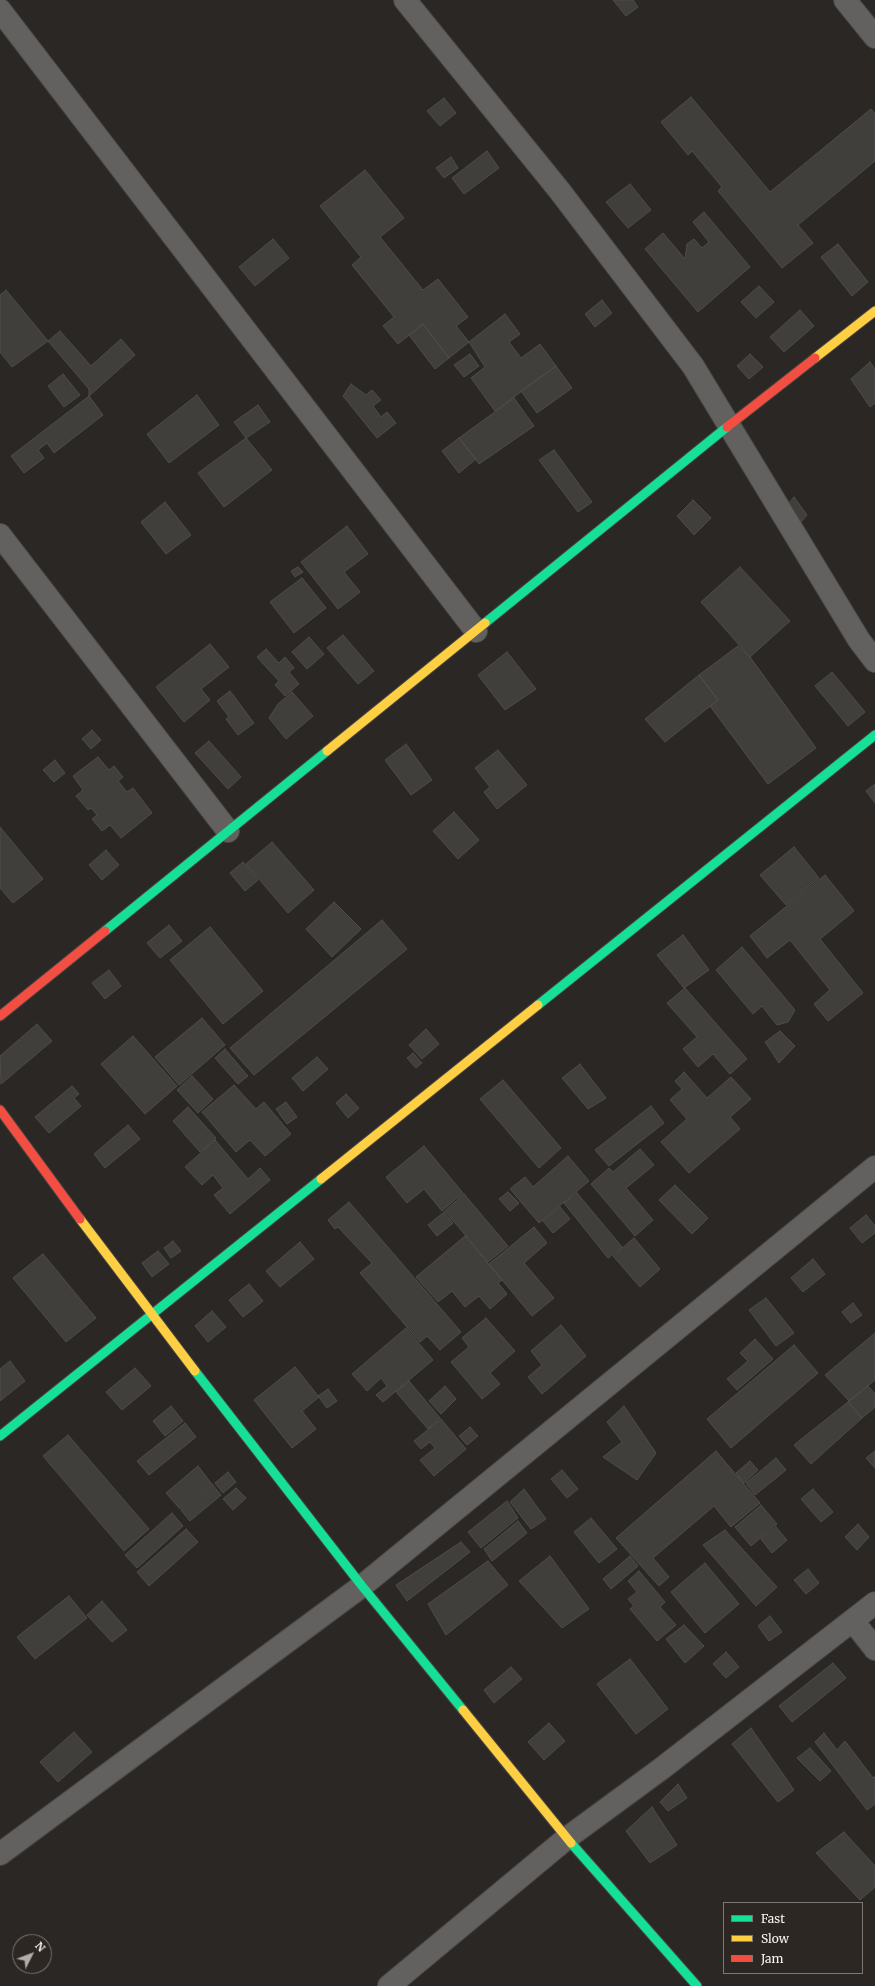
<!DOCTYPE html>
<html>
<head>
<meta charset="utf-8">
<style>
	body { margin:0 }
	#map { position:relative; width:875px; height:1986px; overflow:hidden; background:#2a2724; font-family:Merriweather,serif }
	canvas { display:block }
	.legend { position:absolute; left:723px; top:1902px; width:140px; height:72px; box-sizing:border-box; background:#2c2722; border:1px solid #7e7975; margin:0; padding:5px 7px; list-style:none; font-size:12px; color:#f8f4f1 }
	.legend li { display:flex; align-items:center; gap:8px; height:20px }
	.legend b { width:20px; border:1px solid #7e7975 }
	.north { position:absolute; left:12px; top:1934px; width:40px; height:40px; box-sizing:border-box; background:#2c2722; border:1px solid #7e7975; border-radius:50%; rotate:48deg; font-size:11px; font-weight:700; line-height:16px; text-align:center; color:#f8f4f1 }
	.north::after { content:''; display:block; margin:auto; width:14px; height:18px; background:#b0aca9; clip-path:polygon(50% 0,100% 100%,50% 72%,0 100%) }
</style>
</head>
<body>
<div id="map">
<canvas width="875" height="1986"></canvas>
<ul class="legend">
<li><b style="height:5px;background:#16e098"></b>Fast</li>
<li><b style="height:5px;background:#ffcf43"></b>Slow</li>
<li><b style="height:5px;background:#f24e42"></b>Jam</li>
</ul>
<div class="north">N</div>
</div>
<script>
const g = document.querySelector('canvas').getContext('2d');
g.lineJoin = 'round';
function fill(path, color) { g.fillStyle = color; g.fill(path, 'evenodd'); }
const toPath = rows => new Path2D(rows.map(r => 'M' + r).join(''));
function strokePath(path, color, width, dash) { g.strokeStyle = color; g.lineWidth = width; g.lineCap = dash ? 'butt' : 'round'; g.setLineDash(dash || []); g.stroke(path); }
const building = toPath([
	[613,0,633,0,638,7,626,16,613,0],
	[691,97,770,192,871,109,875,114,875,161,798,225,813,243,782,268,718,191,722,187,692,151,688,155,661,122,691,97],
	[444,98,456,113,440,126,427,111,444,98],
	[487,151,499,168,464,194,452,178,487,151],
	[451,157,458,168,444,178,436,168,451,157],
	[365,170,404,218,380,237,423,290,438,279,468,317,456,326,469,342,449,358,423,324,398,344,383,326,394,317,352,265,361,257,320,206,365,170],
	[630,184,651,210,628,228,606,202,630,184],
	[704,212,750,267,698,312,645,249,663,233,685,259,687,244,694,239,702,248,709,242,693,222,704,212],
	[273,239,289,258,255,286,239,267,273,239],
	[838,244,868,282,852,296,821,257,838,244],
	[759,286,774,302,756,318,741,302,759,286],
	[6,290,48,341,12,367,0,352,0,295,6,290],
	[602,300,612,313,595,327,585,314,602,300],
	[800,310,814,326,784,352,770,337,800,310],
	[505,314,520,334,509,342,521,358,540,344,556,366,495,411,471,378,485,367,469,342,505,314],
	[423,324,449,358,435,369,409,335,423,324],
	[60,331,91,366,121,339,135,355,89,396,89,389,48,341,60,331],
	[470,354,479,366,464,377,454,365,470,354],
	[750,354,763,367,749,379,737,366,750,354],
	[870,362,875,369,875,403,870,407,851,379,870,362],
	[556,366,572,388,537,413,521,391,556,366],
	[63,374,80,395,64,407,48,386,63,374],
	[351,384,366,395,372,390,381,400,373,406,381,417,387,412,396,423,377,438,343,396,351,384],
	[197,395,219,425,169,463,147,434,197,395],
	[89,396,103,415,54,453,47,443,38,450,44,458,24,473,11,456,89,396],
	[514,398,534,426,479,464,459,438,514,398],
	[258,405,270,422,246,438,234,422,258,405],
	[246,438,272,470,224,507,198,473,246,438],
	[459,438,476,459,459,473,442,451,459,438],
	[554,450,592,502,578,512,539,460,554,450],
	[794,497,807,515,796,528,784,509,794,497],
	[693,500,711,518,694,535,677,516,693,500],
	[165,502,191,535,166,554,141,522,165,502],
	[347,526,368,554,344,572,360,592,338,609,301,562,347,526],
	[298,567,303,572,295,577,291,571,298,567],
	[740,567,790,621,750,657,701,602,740,567],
	[302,578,326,608,294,633,270,602,302,578],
	[343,635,374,671,358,684,327,648,343,635],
	[309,637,324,654,307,669,292,652,309,637],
	[210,644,229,667,201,689,210,700,184,722,156,687,210,644],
	[738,646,750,657,816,748,768,784,710,706,718,700,699,675,738,646],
	[266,649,279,663,285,657,294,668,289,672,299,684,285,696,275,685,279,681,257,657,266,649],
	[507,652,536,689,505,710,478,675,507,652],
	[832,672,865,712,848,726,815,686,832,672],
	[699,675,718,700,665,742,645,719,699,675],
	[230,691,254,723,238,735,226,719,229,717,217,701,230,691],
	[292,692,313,716,286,739,269,718,278,704,292,692],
	[92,730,101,740,91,749,82,739,92,730],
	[209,741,241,777,228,789,195,753,209,741],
	[406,744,432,780,411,795,385,760,406,744],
	[498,750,527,785,497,809,484,792,490,787,475,768,498,750],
	[98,757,109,770,114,766,123,777,118,781,127,792,133,788,152,813,121,838,110,825,102,831,92,819,97,815,91,808,88,810,76,796,83,790,73,776,98,757],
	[55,760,65,773,54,782,43,770,55,760],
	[875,784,875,803,866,791,875,784],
	[454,812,479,840,458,859,433,831,454,812],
	[0,827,43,879,13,903,0,888,0,827],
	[272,842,314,890,288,913,246,864,272,842],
	[794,847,819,878,786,905,760,875,794,847],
	[106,850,119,865,102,880,89,865,106,850],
	[243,862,258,880,245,891,230,873,243,862],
	[825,875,854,911,820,939,863,993,828,1021,814,1004,830,990,790,940,767,958,750,936,825,875],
	[334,902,361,929,332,957,306,929,334,902],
	[382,920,407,949,254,1075,230,1048,382,920],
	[169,925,182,941,160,958,147,943,169,925],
	[210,927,263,991,223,1024,170,960,210,927],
	[683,935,709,970,684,988,657,955,683,935],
	[742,947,795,1010,788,1022,777,1025,762,1006,753,1014,716,970,742,947],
	[109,970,121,986,105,999,92,983,109,970],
	[685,988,747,1059,730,1074,713,1054,698,1067,683,1049,697,1037,667,1003,685,988],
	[202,1018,225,1045,179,1085,155,1057,202,1018],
	[37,1024,52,1041,1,1084,0,1056,37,1024],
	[426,1029,439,1044,422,1059,409,1045,426,1029],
	[780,1031,795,1046,779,1063,765,1042,780,1031],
	[133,1036,177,1086,145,1114,101,1064,133,1036],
	[225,1049,248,1076,238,1084,215,1058,225,1049],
	[413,1053,422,1063,416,1068,407,1058,413,1053],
	[317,1057,328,1069,303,1091,292,1078,317,1057],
	[580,1064,606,1098,588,1109,562,1078,580,1064],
	[684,1072,707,1098,731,1077,751,1099,730,1117,740,1129,689,1173,661,1142,687,1119,670,1100,682,1089,675,1081,684,1072],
	[192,1076,213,1099,198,1113,177,1090,192,1076],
	[503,1080,561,1148,539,1168,480,1099,503,1080],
	[234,1085,256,1109,264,1102,291,1134,265,1156,250,1140,236,1152,202,1112,234,1085],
	[72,1086,79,1094,74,1098,81,1106,49,1133,35,1117,72,1086],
	[346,1094,359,1108,348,1118,336,1103,346,1094],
	[286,1102,297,1117,287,1124,276,1109,286,1102],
	[651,1106,664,1123,609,1166,595,1150,651,1106],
	[188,1107,216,1138,200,1152,173,1121,188,1107],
	[128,1125,140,1139,105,1168,94,1154,128,1125],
	[215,1140,248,1179,260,1168,270,1180,230,1214,214,1195,223,1188,213,1175,202,1185,185,1167,215,1140],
	[424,1146,463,1193,442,1211,424,1189,407,1203,386,1177,424,1146],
	[640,1149,654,1165,626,1188,653,1220,635,1236,591,1184,609,1168,613,1172,640,1149],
	[568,1156,589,1181,539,1223,510,1189,525,1177,533,1187,568,1156],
	[675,1185,708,1218,692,1234,659,1200,675,1185],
	[508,1192,519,1203,510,1211,499,1199,508,1192],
	[577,1193,622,1247,608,1258,564,1203,577,1193],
	[464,1194,508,1246,488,1262,445,1211,464,1194],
	[349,1202,461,1332,440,1350,427,1336,420,1342,360,1273,372,1263,338,1227,335,1229,328,1220,349,1202],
	[560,1207,570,1219,553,1233,543,1221,560,1207],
	[444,1212,453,1223,437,1236,428,1225,444,1212],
	[866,1215,875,1226,875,1233,862,1243,850,1228,866,1215],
	[534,1227,547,1243,524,1263,554,1298,532,1316,489,1264,534,1227],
	[465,1236,502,1280,498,1283,507,1294,490,1309,479,1296,465,1307,452,1291,438,1302,416,1277,465,1236],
	[634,1238,660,1269,640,1287,613,1256,634,1238],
	[173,1241,181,1251,171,1258,164,1248,173,1241],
	[300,1242,314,1259,280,1287,266,1271,300,1242],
	[158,1251,169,1264,152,1277,142,1263,158,1251],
	[43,1254,96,1318,66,1342,13,1278,43,1254],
	[813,1259,825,1274,803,1292,791,1278,813,1259],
	[249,1284,263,1301,243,1317,229,1300,249,1284],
	[766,1298,794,1333,776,1346,749,1310,766,1298],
	[853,1303,862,1315,851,1323,842,1312,853,1303],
	[212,1311,226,1327,208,1342,195,1326,212,1311],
	[486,1318,515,1351,490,1373,500,1384,482,1399,451,1362,469,1347,462,1338,486,1318],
	[561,1325,586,1356,542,1394,528,1377,542,1365,531,1351,561,1325],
	[406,1328,433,1360,383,1402,376,1395,387,1386,381,1378,367,1391,352,1374,406,1328],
	[875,1333,875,1380,849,1401,825,1375,875,1333],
	[755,1339,773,1359,737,1390,727,1379,748,1361,740,1353,755,1339],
	[794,1345,818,1373,731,1448,707,1419,794,1345],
	[10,1361,25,1381,0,1401,0,1369,10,1361],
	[295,1367,319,1397,302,1411,316,1429,292,1448,254,1400,295,1367],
	[135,1368,151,1386,122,1410,106,1392,135,1368],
	[409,1381,440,1418,428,1429,396,1392,409,1381],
	[445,1386,456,1399,441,1414,429,1401,445,1386],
	[868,1386,875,1394,875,1407,862,1418,848,1402,868,1386],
	[328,1389,337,1401,327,1408,318,1396,328,1389],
	[848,1402,862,1418,811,1464,794,1445,848,1402],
	[171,1406,183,1421,165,1436,153,1421,171,1406],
	[624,1406,656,1453,637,1480,603,1457,622,1442,607,1422,624,1406],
	[441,1419,466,1449,434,1476,420,1460,435,1448,430,1442,421,1449,414,1441,441,1419],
	[185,1423,196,1437,149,1475,137,1461,185,1423],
	[470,1427,478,1436,467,1445,459,1436,470,1427],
	[68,1435,149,1529,124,1551,43,1456,68,1435],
	[716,1451,760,1503,731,1527,714,1506,653,1558,669,1577,659,1586,616,1538,716,1451],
	[875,1451,875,1468,866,1458,875,1451],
	[776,1458,786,1470,755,1495,746,1483,776,1458],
	[750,1461,758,1470,744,1483,736,1473,750,1461],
	[198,1466,211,1483,180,1509,166,1493,198,1466],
	[562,1470,578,1489,567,1498,551,1479,562,1470],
	[228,1472,236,1482,223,1493,215,1483,228,1472],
	[212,1484,221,1495,190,1521,181,1510,212,1484],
	[236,1488,246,1498,233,1510,223,1499,236,1488],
	[524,1489,546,1519,531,1529,510,1502,524,1489],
	[813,1489,833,1512,821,1522,801,1499,813,1489],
	[507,1501,518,1518,481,1548,468,1532,507,1501],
	[761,1505,777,1524,751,1546,735,1527,761,1505],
	[172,1513,183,1526,137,1568,125,1555,172,1513],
	[591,1518,617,1549,599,1563,574,1532,591,1518],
	[518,1521,527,1533,492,1561,484,1549,518,1521],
	[858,1524,869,1537,857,1550,845,1537,858,1524],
	[776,1527,787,1540,772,1553,761,1539,776,1527],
	[186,1529,198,1542,149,1586,137,1572,186,1529],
	[725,1530,777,1587,756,1606,703,1545,725,1530],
	[461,1542,470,1552,407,1601,396,1585,461,1542],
	[550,1556,589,1609,562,1628,519,1581,550,1556],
	[630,1556,638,1566,611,1589,603,1579,630,1556],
	[488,1561,508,1585,446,1635,428,1604,488,1561],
	[705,1563,739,1604,705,1633,671,1592,705,1563],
	[808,1569,819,1583,806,1594,794,1580,808,1569],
	[639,1571,665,1602,660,1607,676,1625,657,1641,630,1609,634,1606,628,1599,637,1592,628,1581,639,1571],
	[69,1596,87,1618,35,1659,17,1637,69,1596],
	[102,1601,127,1630,112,1642,87,1615,102,1601],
	[770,1616,782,1632,769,1641,758,1626,770,1616],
	[684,1625,704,1646,685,1663,666,1639,684,1625],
	[726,1652,739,1667,726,1678,713,1664,726,1652],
	[630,1659,668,1709,636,1734,597,1684,630,1659],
	[833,1663,846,1678,792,1722,779,1706,833,1663],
	[511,1667,522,1679,494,1703,484,1690,511,1667],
	[549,1723,565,1741,544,1760,528,1742,549,1723],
	[751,1728,794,1790,778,1802,732,1744,751,1728],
	[74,1732,92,1752,58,1782,40,1762,74,1732],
	[824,1733,837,1750,845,1741,873,1778,875,1776,875,1804,867,1810,815,1742,824,1733],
	[810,1748,831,1771,820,1781,797,1758,810,1748],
	[678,1784,687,1798,668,1811,660,1802,678,1784],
	[652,1807,677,1845,650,1863,626,1831,652,1807],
	[844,1832,875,1866,875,1887,860,1900,816,1853,844,1832]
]);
const street = toPath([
	[405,0,559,190,693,366,859,640,875,661],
	[845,0,875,37],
	[0,10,476,631],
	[0,535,228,831],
	[853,1621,875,1649],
	[0,1854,362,1586,875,1167],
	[389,1986,567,1838,661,1769,875,1603]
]);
const fast = toPath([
	[485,623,727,427],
	[105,931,327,751],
	[538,1005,875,735],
	[195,1371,362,1586,463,1710],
	[0,1436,321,1179],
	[571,1843,697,1986]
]);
const slow = toPath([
	[815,358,875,311],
	[327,751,485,623],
	[321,1179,538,1005],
	[80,1219,195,1371],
	[463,1710,571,1843]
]);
const jam = toPath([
	[727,427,815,358],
	[0,1016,105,931],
	[0,1110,80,1219]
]);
fill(building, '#413f3c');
strokePath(building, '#4f4d4a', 1);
strokePath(street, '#484643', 24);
strokePath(fast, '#484643', 11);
strokePath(slow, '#484643', 11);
strokePath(jam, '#484643', 11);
strokePath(street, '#63615f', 22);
strokePath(fast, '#16e098', 9);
strokePath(slow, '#ffcf43', 9);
strokePath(jam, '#f24e42', 9);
</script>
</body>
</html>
